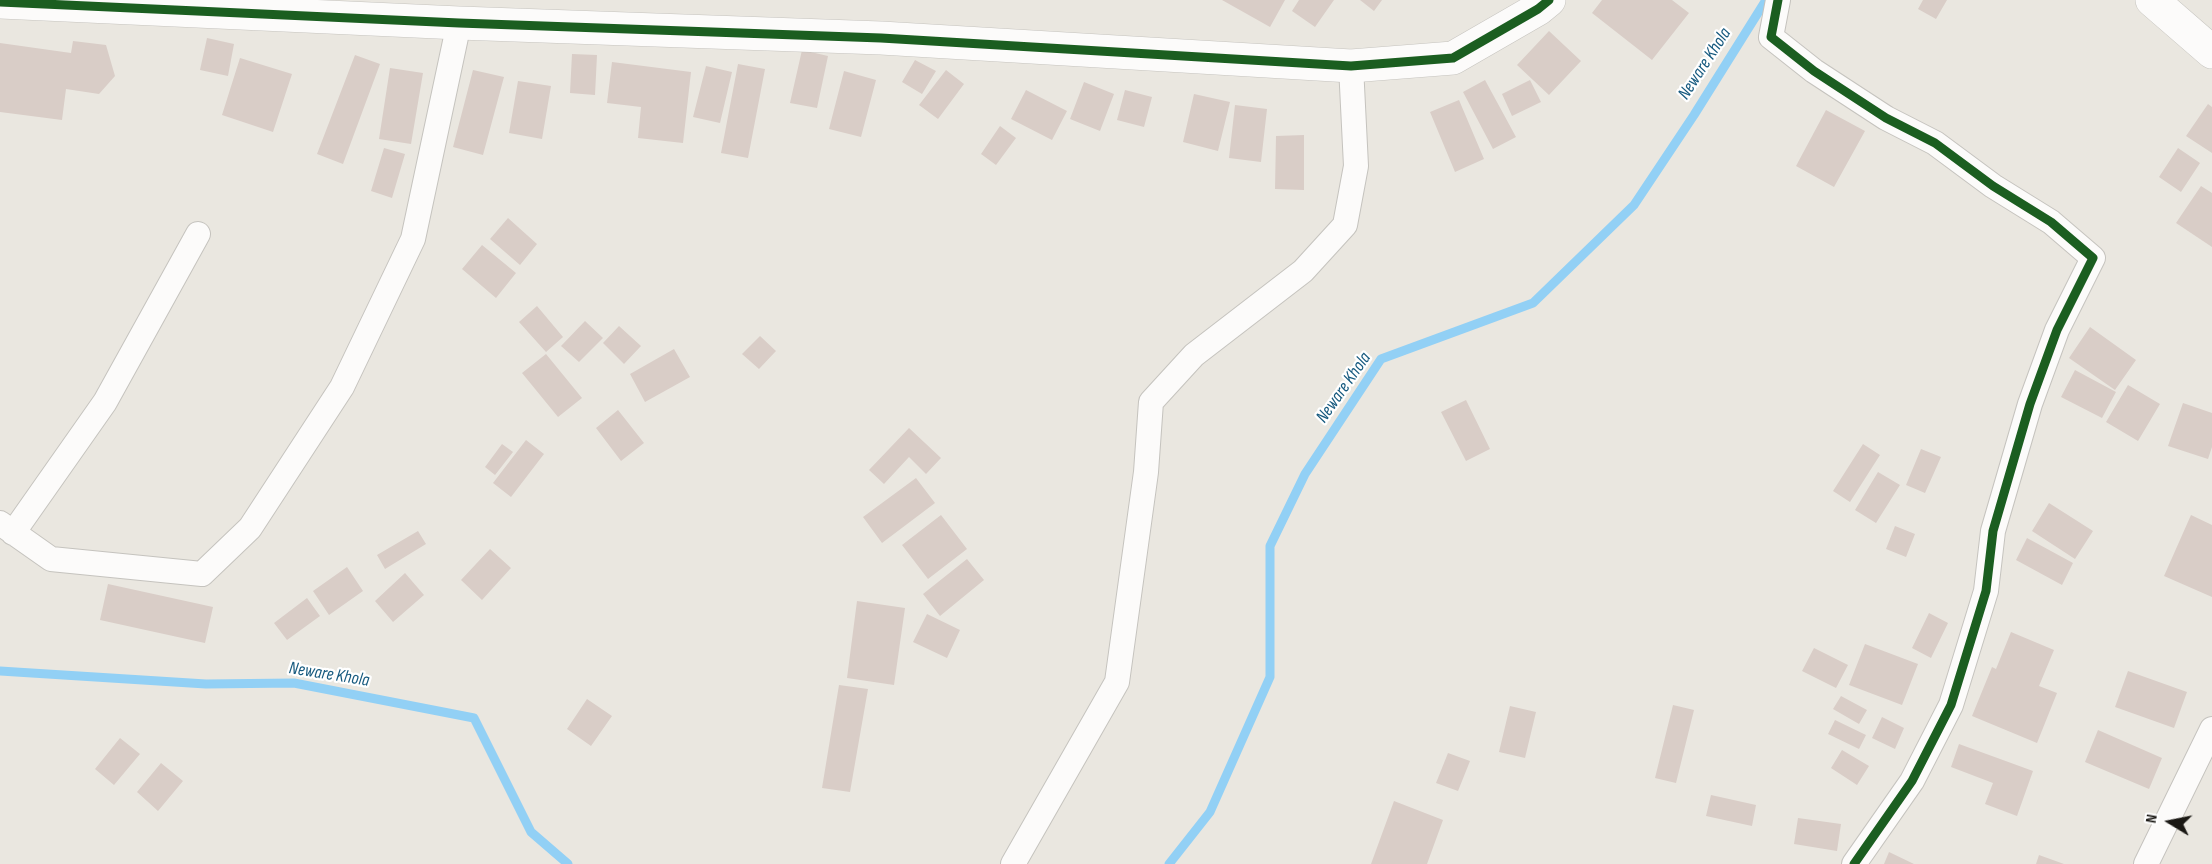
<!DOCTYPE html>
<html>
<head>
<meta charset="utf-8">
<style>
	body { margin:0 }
	#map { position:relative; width:2212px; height:864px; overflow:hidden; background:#eae7e0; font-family:"Sofia Sans Condensed",sans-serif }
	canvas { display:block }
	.north { position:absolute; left:2140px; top:792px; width:60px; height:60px; -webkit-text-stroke:4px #fff; paint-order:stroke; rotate:280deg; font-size:16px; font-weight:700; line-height:24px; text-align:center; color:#1a1814 }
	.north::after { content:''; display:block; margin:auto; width:21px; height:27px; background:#1a1814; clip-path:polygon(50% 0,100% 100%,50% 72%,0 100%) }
</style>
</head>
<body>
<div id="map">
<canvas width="2212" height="864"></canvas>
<div class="north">N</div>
</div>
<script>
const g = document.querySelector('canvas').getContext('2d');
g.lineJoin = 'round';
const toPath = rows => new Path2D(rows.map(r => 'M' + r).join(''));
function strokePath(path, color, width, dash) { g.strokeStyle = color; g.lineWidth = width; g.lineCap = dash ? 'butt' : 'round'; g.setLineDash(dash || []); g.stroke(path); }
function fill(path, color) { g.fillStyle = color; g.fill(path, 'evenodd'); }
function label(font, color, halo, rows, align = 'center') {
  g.font = font + ' "Sofia Sans Condensed",sans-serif'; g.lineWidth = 4.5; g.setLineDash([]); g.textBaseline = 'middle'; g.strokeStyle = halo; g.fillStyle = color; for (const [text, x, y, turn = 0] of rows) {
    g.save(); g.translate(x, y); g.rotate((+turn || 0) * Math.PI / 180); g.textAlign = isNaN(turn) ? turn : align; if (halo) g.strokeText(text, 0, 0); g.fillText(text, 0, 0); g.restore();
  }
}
const stream = toPath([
	[0,671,206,684,294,683,474,718,531,832,568,864],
	[1169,864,1210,812,1270,677,1270,546,1305,474,1381,359,1533,303,1634,205,1694,115,1766,0]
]);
const building = toPath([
	[1222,0,1285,0,1270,27],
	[1299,0,1334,0,1315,27,1292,11],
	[1360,0,1382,0,1374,11],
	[1602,0,1672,0,1689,13,1652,60,1592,13],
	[1923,0,1947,0,1936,19,1918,9],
	[1549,31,1581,61,1549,95,1517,65],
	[207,38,234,44,228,76,200,70],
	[73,41,106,45,115,76,99,94,66,89,62,120,0,112,0,43,71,53],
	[802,50,828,56,817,108,790,103],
	[572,54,597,55,595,95,570,93],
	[355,55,380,64,343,164,317,154],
	[240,58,292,74,273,132,222,115],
	[915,60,936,71,922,94,902,82],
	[612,62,691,72,683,143,638,138,641,107,607,103],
	[738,64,765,69,748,158,721,153],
	[706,66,732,72,720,123,693,117],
	[390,68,423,73,411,144,379,139],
	[473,70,504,77,483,155,453,147],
	[946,70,964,84,938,119,919,105],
	[844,71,876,80,861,137,829,129],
	[1485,80,1516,137,1493,149,1463,92],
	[1530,80,1541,102,1512,116,1502,94],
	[518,81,551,86,542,139,509,133],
	[1084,82,1114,94,1100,131,1070,119],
	[1026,90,1067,111,1052,140,1011,119],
	[1125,90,1152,97,1144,127,1117,120],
	[1194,94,1230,102,1218,151,1183,142],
	[1459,100,1484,159,1455,172,1430,112],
	[2208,104,2212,107,2212,153,2186,136],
	[1235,105,1267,109,1261,162,1229,158],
	[1826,110,1865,131,1834,187,1796,166],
	[1000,126,1016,138,996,165,981,154],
	[1304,135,1304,190,1275,189,1276,136],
	[384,148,405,154,392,198,371,191],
	[2178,148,2200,163,2181,192,2159,177],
	[2201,186,2212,193,2212,247,2176,223],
	[508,218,537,244,520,265,490,239],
	[482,245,516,273,496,298,462,269],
	[537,306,563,337,546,352,519,322],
	[585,321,603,338,579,362,561,346],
	[619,326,641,346,624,364,603,343],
	[2090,327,2136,360,2115,390,2069,358],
	[760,336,776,351,759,369,742,354],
	[674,349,690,377,645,402,630,374],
	[546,354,582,398,558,417,522,373],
	[2075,370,2116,392,2102,418,2061,397],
	[2128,385,2160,404,2138,441,2106,422],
	[1466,400,1490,449,1466,461,1441,412],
	[2183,403,2212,413,2212,447,2208,459,2168,446],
	[618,410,644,443,621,461,596,428],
	[909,428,941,458,926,474,909,457,884,484,869,470],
	[526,440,544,454,511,497,493,483],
	[502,444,513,452,495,475,485,467],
	[1863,444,1880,455,1850,502,1833,491],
	[1921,449,1941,457,1925,493,1906,485],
	[1878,472,1900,485,1876,523,1855,510],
	[916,478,935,503,882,543,863,517],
	[2049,503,2093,531,2075,559,2032,531],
	[941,515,967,549,928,579,902,545],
	[2191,515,2212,525,2212,597,2164,576],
	[1895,526,1915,534,1906,557,1886,549],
	[418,531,426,544,385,569,377,555],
	[2027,538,2073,563,2062,585,2016,560],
	[490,549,511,568,482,600,461,580],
	[967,559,984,580,940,616,923,594],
	[347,567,363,591,329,615,313,591],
	[405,573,424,595,393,622,375,601],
	[108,584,213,607,205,643,100,620],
	[307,598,320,616,287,640,274,623],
	[857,601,905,608,894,685,847,678],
	[1929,613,1948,623,1931,658,1912,648],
	[927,614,960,630,947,658,913,642],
	[2011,632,2054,650,2039,686,2057,693,2037,743,1972,716,1992,667,1996,669],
	[1865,644,1918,664,1902,705,1849,685],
	[1814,648,1848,665,1836,688,1802,671],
	[2128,671,2187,692,2174,728,2115,707],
	[839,685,868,689,850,792,822,788],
	[1841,696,1867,710,1859,724,1833,709],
	[587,699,612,716,591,746,567,729],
	[1673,705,1694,710,1676,783,1655,778],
	[1510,706,1536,712,1525,758,1499,752],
	[1882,717,1904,728,1895,749,1872,738],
	[1835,720,1866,735,1859,749,1828,734],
	[2098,730,2162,758,2149,789,2085,762],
	[120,738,140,754,114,785,95,769],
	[1959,744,2033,771,2017,816,1985,804,1993,783,1951,767],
	[1842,750,1869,766,1857,785,1831,768],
	[1448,753,1470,761,1458,791,1436,783],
	[161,763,183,781,158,811,137,792],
	[1711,795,1756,805,1752,826,1706,816],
	[1394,801,1443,820,1427,864,1371,864],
	[1798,818,1841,824,1837,851,1794,844],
	[1889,852,1914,864,1884,864],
	[2039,855,2064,864,2036,864]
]);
const street = toPath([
	[1778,0,1771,37,1814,71,1886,118,1935,143,1993,186,2051,222,2093,258,2057,330,2030,404,1993,531,1986,591,1951,705,1912,781,1854,864],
	[0,523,51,559,202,574,250,528,342,387,413,239,459,23],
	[13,533,105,402,198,234],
	[1013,864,1117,682,1146,472,1151,402,1194,355,1303,271,1345,225,1356,166,1351,66],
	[2146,864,2212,729]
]);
const secondary = toPath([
	[2152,0,2212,52],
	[0,2,459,23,881,38,1351,66,1453,58,1538,9,1549,0]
]);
const cycleway = toPath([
	[1778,0,1771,37,1814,71,1886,118,1935,143,1993,186,2051,222,2093,258,2057,330,2030,404,1993,531,1986,591,1951,705,1912,781,1854,864],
	[0,2,459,23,881,38,1351,66,1453,58,1538,9,1549,0]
]);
const waterNames = [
	["Neware Khola",1705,64,-57],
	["Neware Khola",1344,388,-55],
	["Neware Khola",329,675,9]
];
strokePath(stream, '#92d0f5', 9);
fill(building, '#d9cdc7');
strokePath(street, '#c5c3be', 26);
strokePath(secondary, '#c5c3be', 34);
strokePath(street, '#fcfbfa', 24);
strokePath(secondary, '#fcfbfa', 33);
strokePath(cycleway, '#1b5e20', 9);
label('italic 18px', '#175a7f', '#fff', waterNames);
</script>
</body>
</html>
